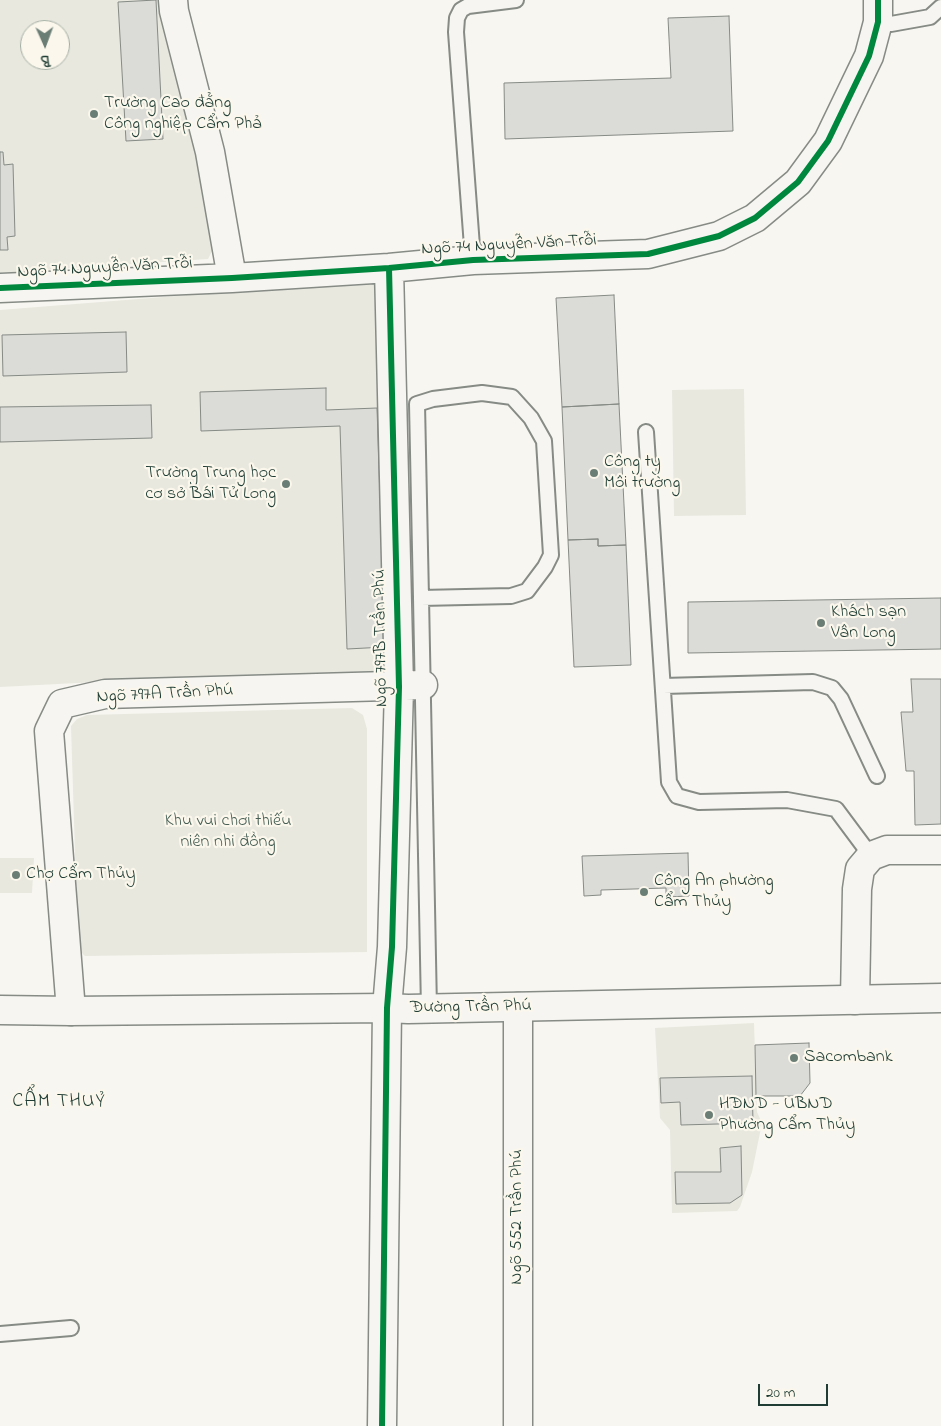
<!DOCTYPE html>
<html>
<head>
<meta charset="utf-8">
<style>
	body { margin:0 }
	#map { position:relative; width:941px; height:1426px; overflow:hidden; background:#f8f6f0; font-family:"Indie Flower",sans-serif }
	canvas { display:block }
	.north { position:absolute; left:20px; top:20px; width:50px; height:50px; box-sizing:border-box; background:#fbf7ec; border:1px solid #a3ada2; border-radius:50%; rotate:178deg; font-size:14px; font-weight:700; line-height:20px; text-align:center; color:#1f3d34 }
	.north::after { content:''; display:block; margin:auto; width:18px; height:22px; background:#6b7e76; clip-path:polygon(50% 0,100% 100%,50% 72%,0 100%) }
	.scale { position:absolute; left:758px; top:1384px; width:70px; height:22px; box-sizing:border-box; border:2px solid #1f3d34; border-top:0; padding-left:6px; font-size:15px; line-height:18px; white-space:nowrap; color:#1f3d34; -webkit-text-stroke:4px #fbf7ec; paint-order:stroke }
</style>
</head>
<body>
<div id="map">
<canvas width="941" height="1426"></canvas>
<div class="north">B</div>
<div class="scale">20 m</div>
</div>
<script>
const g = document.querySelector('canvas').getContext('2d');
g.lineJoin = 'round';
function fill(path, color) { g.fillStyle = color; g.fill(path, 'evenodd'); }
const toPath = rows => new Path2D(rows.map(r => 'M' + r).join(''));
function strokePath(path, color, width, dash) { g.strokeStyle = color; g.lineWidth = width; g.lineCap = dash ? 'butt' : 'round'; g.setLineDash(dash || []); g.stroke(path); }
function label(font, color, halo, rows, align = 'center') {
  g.font = font + ' "Indie Flower",sans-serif'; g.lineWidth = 4.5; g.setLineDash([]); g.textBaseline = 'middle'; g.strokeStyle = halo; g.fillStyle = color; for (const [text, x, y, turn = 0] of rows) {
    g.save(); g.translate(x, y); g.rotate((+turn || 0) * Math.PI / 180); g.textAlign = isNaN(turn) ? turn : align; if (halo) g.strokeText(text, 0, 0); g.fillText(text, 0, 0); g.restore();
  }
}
const built = toPath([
	[0,0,170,0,214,247,208,259,0,273],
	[30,30,60,30,60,60,30,60],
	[377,280,392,672,193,677,0,687,0,310],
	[744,389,746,515,674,516,672,390],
	[352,708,363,715,367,729,367,952,85,956,78,949,71,726,77,719,87,715],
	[0,858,34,858,32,893,0,893],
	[754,1023,757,1112,762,1123,752,1172,740,1207,737,1211,672,1213,670,1130,660,1118,655,1028]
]);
const building = toPath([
	[156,0,163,139,126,141,118,2,156,0],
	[729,16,733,131,505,139,504,83,671,78,668,18,729,16],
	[0,152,3,152,4,165,13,164,15,236,7,237,8,250,0,250,0,152],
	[614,295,619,404,562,407,556,298,614,295],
	[126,332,127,372,3,376,2,335,126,332],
	[326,388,326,410,377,408,385,647,347,649,340,426,201,431,200,392,326,388],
	[619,404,626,545,598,546,598,539,568,540,562,407,619,404],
	[151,405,152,438,0,442,0,407,151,405],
	[598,539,598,546,626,545,631,665,574,667,568,540,598,539],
	[941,598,941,649,688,653,688,602,941,598],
	[911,679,941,679,941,824,915,825,914,771,906,771,901,712,913,712,911,679],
	[688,853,689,896,666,897,666,888,601,890,601,895,584,896,582,856,688,853],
	[809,1043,810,1083,800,1096,756,1096,755,1045,809,1043],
	[752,1076,753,1123,681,1125,680,1102,661,1103,660,1078,752,1076],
	[741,1146,742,1195,730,1203,676,1204,675,1172,721,1172,720,1148,741,1146]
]);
const service = toPath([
	[878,22,891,24,930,17,941,7],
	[473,260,456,32,457,18,461,10,468,6,516,0],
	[646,432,669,782,677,796,699,802,787,800,836,809,871,856],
	[421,598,511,596,527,591,545,567,551,555,544,441,531,418,512,397,482,393,433,399,417,404,421,598,429,1009],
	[663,686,813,682,832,688,841,699,877,776],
	[0,1334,71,1328]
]);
const minor = toPath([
	[173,0,174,11,210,152,232,278],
	[0,288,232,278,389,268,473,260,648,254,719,236,755,218,798,182,828,141,869,56,878,22,878,0],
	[855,1000,857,889,860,869,871,856,887,850,941,850],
	[518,1007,518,1426],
	[71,1011,49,731,62,704,105,694,423,685],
	[382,1426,387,1008,392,947,399,687,389,268]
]);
const primary = toPath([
	[0,1010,71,1011,387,1008,408,1009,941,998]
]);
const cycleway = toPath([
	[0,288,232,278,389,268,473,260,648,254,719,236,755,218,798,182,828,141,869,56,878,22,878,0],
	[382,1426,387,1008,392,947,399,687,389,268]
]);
const markers = [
	[94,114,5,"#6b7e76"],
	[594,473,5,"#6b7e76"],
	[286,484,5,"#6b7e76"],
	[821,623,5,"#6b7e76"],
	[16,875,5,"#6b7e76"],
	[644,892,5,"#6b7e76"],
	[794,1058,5,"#6b7e76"],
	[709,1115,5,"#6b7e76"]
];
const poiNames = [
	["Trường Cao đẳng",104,104],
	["Công nghiệp Cẩm Phả",104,125],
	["Công ty",604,463],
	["Môi trường",604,484],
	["Trường Trung học",276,474,"right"],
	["cơ sở Bái Tử Long",276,495,"right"],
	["Khách sạn",831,613],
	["Vân Long",831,634],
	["Chợ Cẩm Thủy",26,875],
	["Công An phường",654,882],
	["Cẩm Thủy",654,903],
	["Sacombank",804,1058],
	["HĐND - UBND",719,1105],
	["Phường Cẩm Thủy",719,1126]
];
const streetNames = [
	["Ngõ 74 Nguyễn Văn Trỗi",509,246,-3],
	["Ngõ 74 Nguyễn Văn Trỗi",105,269,-3],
	["Ngõ 797B Trần Phú",382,638,-91],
	["Ngõ 797A Trần Phú",165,695,-3],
	["Đường Trần Phú",471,1008,-1],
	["Ngõ 552 Trần Phú",518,1217,-90]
];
const parkNames = [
	["Khu vui chơi thiếu",228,822],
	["niên nhi đồng",228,843]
];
const quarterNames = [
	["CẨM THUỶ",59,1103]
];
fill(built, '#e8e8df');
fill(building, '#dbdbd7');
strokePath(building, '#868b86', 1);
strokePath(service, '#868b86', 18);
strokePath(minor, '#868b86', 31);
strokePath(primary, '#868b86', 31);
strokePath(service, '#f6f5f1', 14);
strokePath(minor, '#f6f5f1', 28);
strokePath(primary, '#f6f5f1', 28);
strokePath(cycleway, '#00873e', 6);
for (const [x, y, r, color] of markers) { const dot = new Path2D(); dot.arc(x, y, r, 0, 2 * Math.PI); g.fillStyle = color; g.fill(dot); strokePath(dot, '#fbf7ec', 2); }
label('18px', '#1f3d34', '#fbf7ec', poiNames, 'left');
label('18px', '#1f3d34', '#fbf7ec', streetNames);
label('18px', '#455d53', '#fbf7ec', parkNames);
g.letterSpacing = '1px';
label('20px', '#1f3d34', '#fbf7ec', quarterNames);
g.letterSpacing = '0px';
</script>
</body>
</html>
